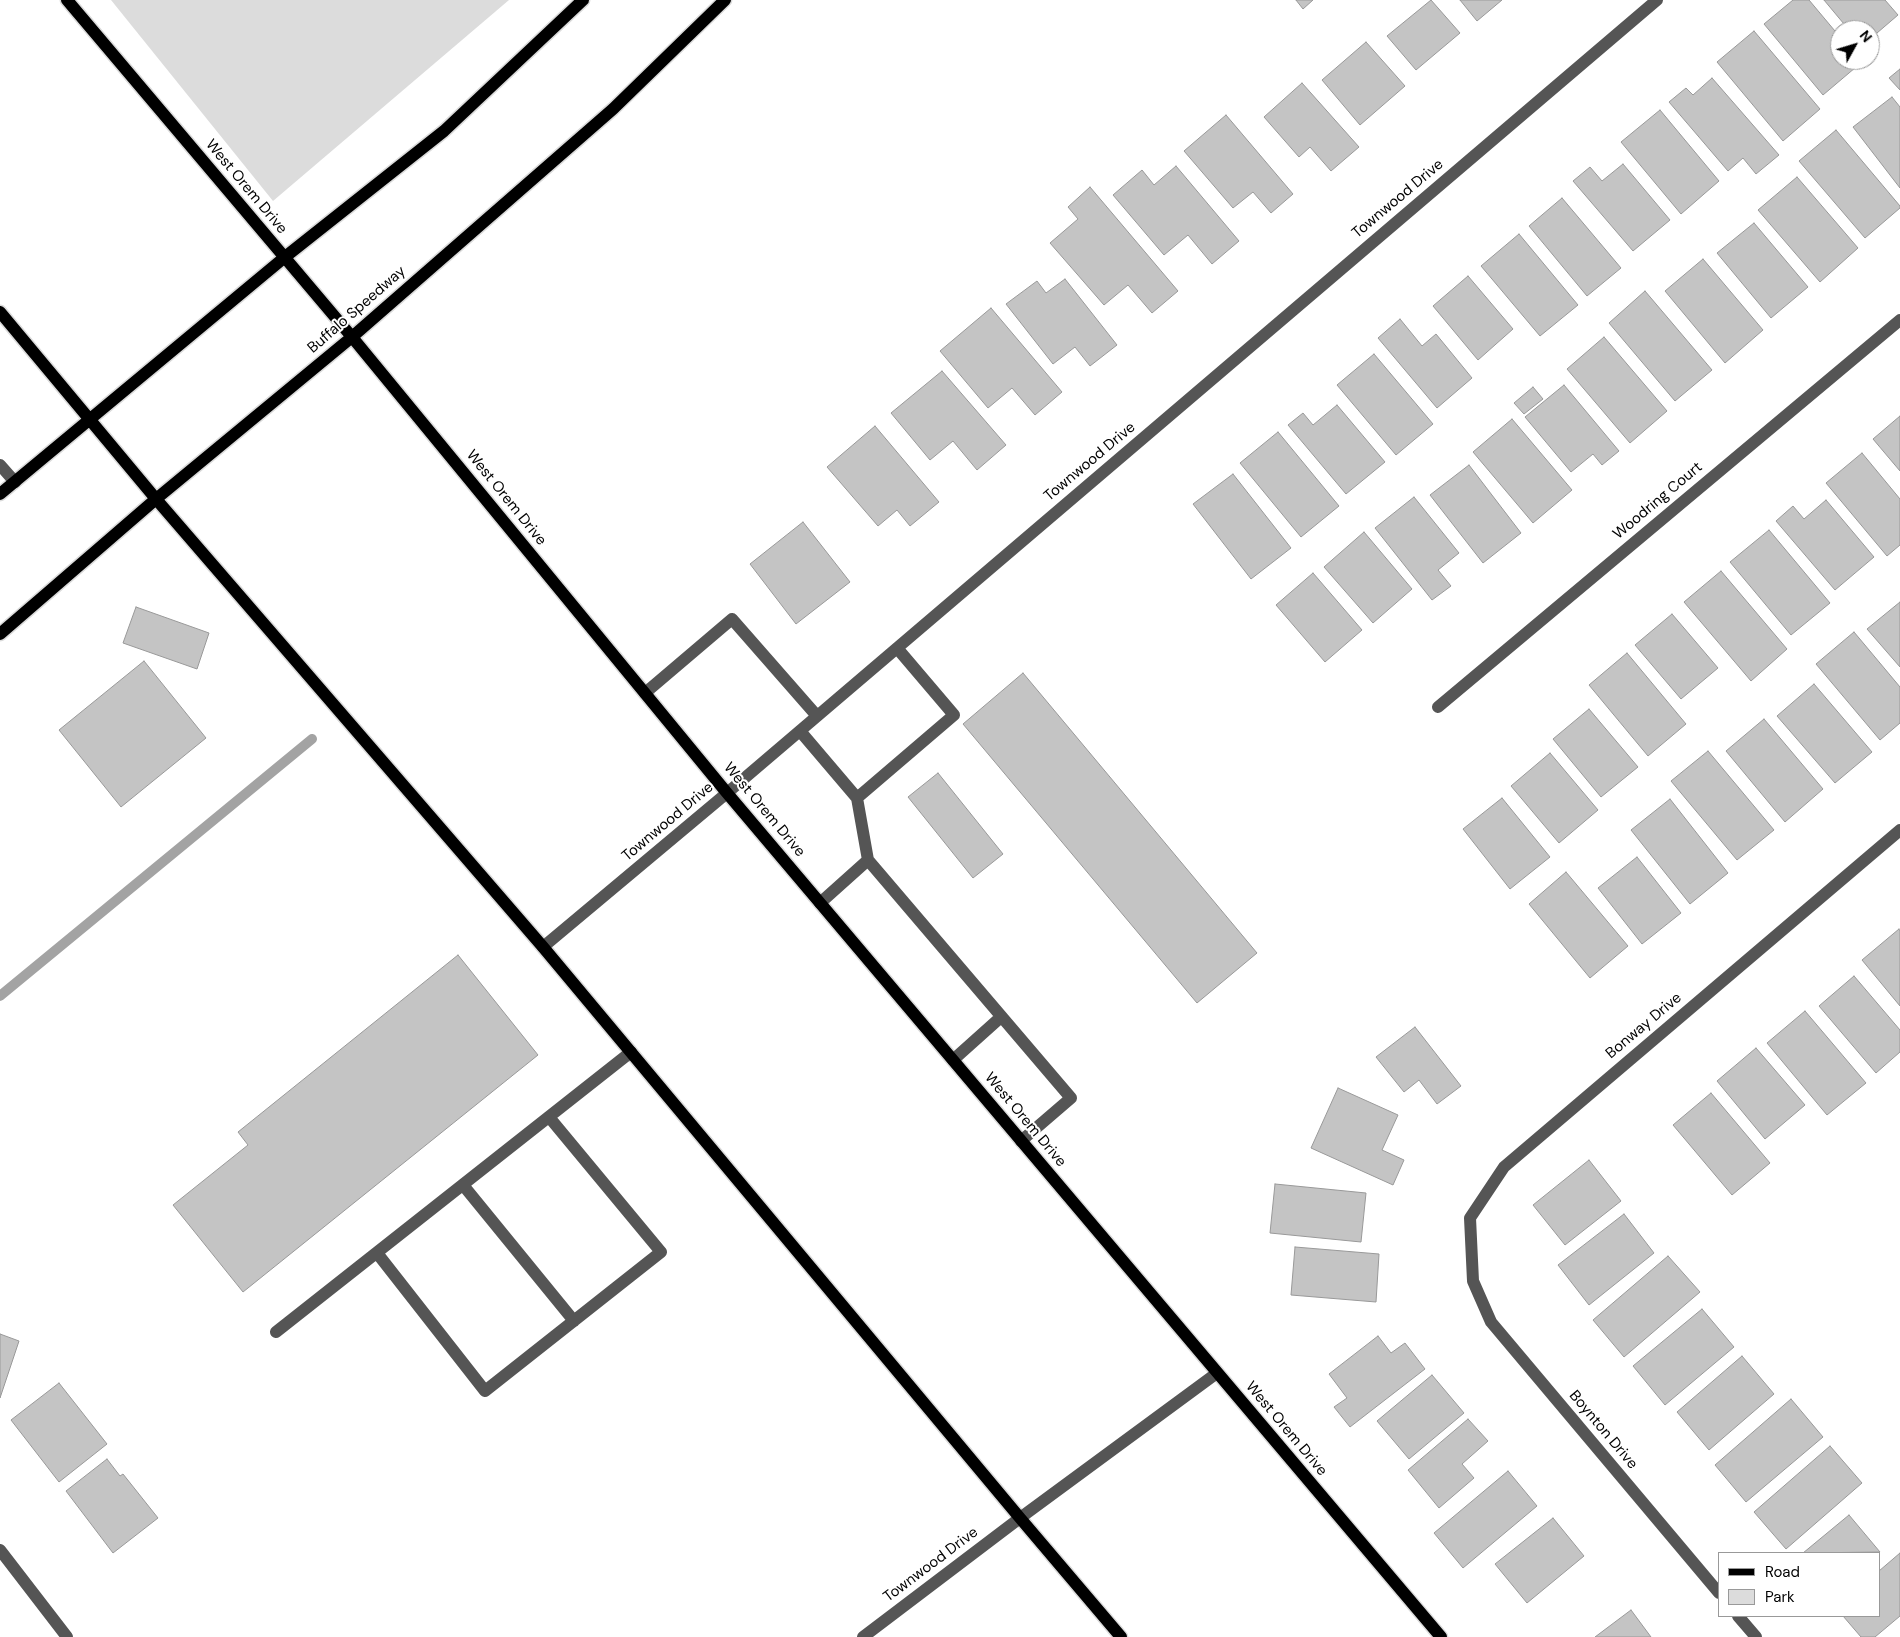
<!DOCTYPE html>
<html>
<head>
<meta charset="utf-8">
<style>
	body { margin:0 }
	#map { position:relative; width:1900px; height:1637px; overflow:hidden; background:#fff; font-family:"DM Sans",sans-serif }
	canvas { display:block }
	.legend { position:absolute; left:1718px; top:1552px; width:162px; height:65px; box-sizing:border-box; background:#fff; border:1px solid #999; margin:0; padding:6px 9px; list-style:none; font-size:15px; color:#000 }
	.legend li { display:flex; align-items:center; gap:10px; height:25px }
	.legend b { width:25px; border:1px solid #999 }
	.north { position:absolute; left:1830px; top:20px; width:50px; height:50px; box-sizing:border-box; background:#fff; border:1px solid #999; border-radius:50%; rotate:51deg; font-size:14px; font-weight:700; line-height:20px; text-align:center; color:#000 }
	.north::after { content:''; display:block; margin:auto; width:18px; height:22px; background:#000; clip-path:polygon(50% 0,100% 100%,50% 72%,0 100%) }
</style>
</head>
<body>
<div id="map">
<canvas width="1900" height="1637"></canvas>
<ul class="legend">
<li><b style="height:6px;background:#000"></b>Road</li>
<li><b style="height:14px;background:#dcdcdc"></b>Park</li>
</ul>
<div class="north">N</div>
</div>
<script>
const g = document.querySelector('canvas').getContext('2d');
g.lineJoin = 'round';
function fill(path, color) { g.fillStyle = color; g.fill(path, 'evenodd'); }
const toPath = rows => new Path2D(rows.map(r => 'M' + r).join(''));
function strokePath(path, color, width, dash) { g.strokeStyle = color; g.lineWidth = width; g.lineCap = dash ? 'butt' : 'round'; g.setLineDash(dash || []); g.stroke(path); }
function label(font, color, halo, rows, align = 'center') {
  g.font = font + ' "DM Sans",sans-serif'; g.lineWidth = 4; g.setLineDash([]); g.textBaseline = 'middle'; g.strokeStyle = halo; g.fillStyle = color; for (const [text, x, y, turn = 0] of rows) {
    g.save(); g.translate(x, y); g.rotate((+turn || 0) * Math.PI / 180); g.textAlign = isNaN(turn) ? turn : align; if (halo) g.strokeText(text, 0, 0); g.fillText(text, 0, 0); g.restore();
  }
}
const green = toPath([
	[111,0,509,0,273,201]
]);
const stream = toPath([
	[0,996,312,739]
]);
const building = toPath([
	[1296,0,1313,0,1303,9,1296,0],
	[1431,0,1460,33,1416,70,1387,36,1431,0],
	[1460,0,1502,0,1477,21,1460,0],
	[1793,0,1809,0,1840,37,1840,60,1860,60,1862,62,1823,95,1764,24,1793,0],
	[1824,0,1885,0,1898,15,1870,39,1870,30,1849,30,1824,0],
	[1754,31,1820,109,1783,141,1717,62,1754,31],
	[1366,42,1405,86,1360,125,1322,80,1366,42],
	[1900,69,1900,90,1889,78,1900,69],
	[1712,78,1779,155,1756,174,1743,158,1728,171,1669,102,1686,88,1693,95,1712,78],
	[1302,83,1359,147,1331,171,1310,147,1299,157,1264,117,1302,83],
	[1892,97,1900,107,1900,188,1853,127,1892,97],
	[1660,110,1719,181,1681,214,1621,142,1660,110],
	[1226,115,1293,194,1271,213,1253,192,1233,208,1184,151,1226,115],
	[1836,130,1900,206,1900,208,1865,238,1799,161,1836,130],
	[1623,164,1670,220,1633,251,1573,181,1590,167,1602,181,1623,164],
	[1176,166,1239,241,1212,264,1188,235,1164,255,1113,195,1142,170,1154,185,1176,166],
	[1797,177,1858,248,1820,282,1758,210,1797,177],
	[1090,187,1178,291,1152,313,1128,285,1104,305,1050,243,1078,219,1068,207,1090,187],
	[1562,198,1621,268,1587,296,1529,226,1562,198],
	[1754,223,1808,287,1771,318,1717,253,1754,223],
	[1519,234,1578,305,1540,336,1481,266,1519,234],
	[1703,259,1763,330,1725,363,1665,291,1703,259],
	[1468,276,1513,329,1478,360,1433,306,1468,276],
	[1065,279,1117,345,1090,366,1075,347,1053,364,1006,304,1037,281,1046,293,1065,279],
	[1645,291,1712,370,1675,401,1609,323,1645,291],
	[991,308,1062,392,1035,415,1012,388,988,408,940,351,991,308],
	[1400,319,1422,346,1436,334,1472,378,1437,408,1378,338,1400,319],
	[1604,337,1667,411,1630,443,1567,369,1604,337],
	[1374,354,1433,424,1396,455,1337,385,1374,354],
	[942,371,1006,445,977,470,953,441,930,460,891,413,942,371],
	[1564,385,1619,451,1602,465,1593,454,1571,472,1525,417,1564,385],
	[1533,387,1543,399,1524,414,1514,403,1533,387],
	[1337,405,1385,462,1346,494,1288,425,1303,413,1313,425,1337,405],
	[1900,416,1900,471,1873,439,1900,416],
	[1512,419,1572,490,1533,523,1473,452,1512,419],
	[875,426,939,502,910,526,897,510,878,526,827,467,875,426],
	[1278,432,1339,506,1301,537,1240,463,1278,432],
	[1862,453,1900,499,1900,545,1887,556,1826,483,1862,453],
	[1469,465,1521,533,1483,563,1430,495,1469,465],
	[1233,474,1291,548,1251,579,1193,504,1233,474],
	[1414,497,1459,553,1438,570,1451,586,1432,600,1375,528,1414,497],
	[1826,500,1874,557,1835,590,1776,521,1793,506,1804,519,1826,500],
	[803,522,850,582,796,624,750,564,803,522],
	[1769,530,1830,603,1791,635,1730,562,1769,530],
	[1364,532,1412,589,1373,623,1324,567,1364,532],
	[1721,571,1787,649,1751,681,1684,602,1721,571],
	[1313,573,1362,630,1325,662,1276,605,1313,573],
	[1900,602,1900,667,1867,629,1900,602],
	[136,607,209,633,197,669,123,643,136,607],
	[1672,614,1718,668,1681,699,1635,645,1672,614],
	[1854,632,1900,687,1900,723,1880,740,1816,664,1854,632],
	[1627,653,1686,724,1648,756,1589,685,1627,653],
	[144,661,206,738,121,807,59,730,144,661],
	[1023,673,1257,953,1197,1003,963,724,1023,673],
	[1814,684,1872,752,1835,783,1777,716,1814,684],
	[1589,709,1638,767,1601,797,1553,739,1589,709],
	[1764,719,1823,789,1785,822,1726,751,1764,719],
	[1708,751,1774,830,1737,860,1671,781,1708,751],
	[1550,753,1598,810,1559,843,1511,786,1550,753],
	[938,773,1003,854,973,878,908,797,938,773],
	[1502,798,1550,857,1510,889,1463,829,1502,798],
	[1670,799,1728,873,1690,904,1631,830,1670,799],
	[1637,857,1681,913,1642,944,1598,888,1637,857],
	[1566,872,1628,946,1590,978,1529,904,1566,872],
	[1899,929,1900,931,1900,1006,1862,960,1899,929],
	[458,955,538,1055,243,1292,173,1205,248,1145,238,1132,458,955],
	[1854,976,1900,1030,1900,1052,1876,1073,1819,1006,1854,976],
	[1805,1011,1866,1083,1827,1115,1767,1043,1805,1011],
	[1415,1027,1461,1086,1437,1104,1419,1080,1404,1092,1376,1057,1415,1027],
	[1756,1048,1805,1105,1765,1139,1717,1081,1756,1048],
	[1338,1088,1398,1115,1382,1150,1404,1160,1393,1185,1311,1148,1338,1088],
	[1711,1093,1770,1163,1732,1195,1673,1125,1711,1093],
	[1589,1160,1621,1201,1565,1245,1533,1205,1589,1160],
	[1275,1184,1366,1193,1361,1242,1270,1233,1275,1184],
	[1624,1214,1654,1253,1589,1305,1558,1265,1624,1214],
	[1295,1247,1379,1254,1376,1302,1291,1295,1295,1247],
	[1668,1256,1700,1292,1624,1357,1593,1320,1668,1256],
	[1702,1309,1734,1347,1665,1405,1633,1366,1702,1309],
	[0,1334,19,1341,0,1398,0,1334],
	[1378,1336,1391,1353,1405,1343,1425,1369,1350,1427,1334,1407,1347,1398,1329,1374,1378,1336],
	[1742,1356,1774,1394,1709,1450,1677,1412,1742,1356],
	[1432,1375,1464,1413,1409,1459,1377,1421,1432,1375],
	[59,1383,107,1444,59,1482,11,1420,59,1383],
	[1791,1399,1823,1437,1746,1502,1715,1465,1791,1399],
	[1468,1419,1488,1441,1462,1464,1474,1478,1439,1508,1408,1470,1468,1419],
	[1830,1446,1862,1483,1786,1549,1754,1512,1830,1446],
	[107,1459,120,1476,123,1474,158,1518,113,1553,66,1491,107,1459],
	[1508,1471,1537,1506,1463,1568,1434,1533,1508,1471],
	[1849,1515,1880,1552,1803,1553,1849,1515],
	[1553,1518,1584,1556,1527,1603,1495,1564,1553,1518],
	[1900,1553,1900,1616,1875,1637,1861,1637,1843,1616,1879,1616,1879,1571,1900,1553],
	[1631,1610,1651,1637,1595,1637,1631,1610]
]);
const minor = toPath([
	[0,465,15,482],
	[645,693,732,619,817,716],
	[1438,707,1900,320],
	[800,731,857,798,954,715,897,648],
	[857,798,868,860,1071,1098,1021,1141],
	[820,903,868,860],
	[543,947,727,793,1657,0],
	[953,1060,1001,1017],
	[463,1185,574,1321],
	[377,1253,485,1391,661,1252,549,1117],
	[276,1332,631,1052],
	[0,1550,67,1637],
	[1719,1593,1491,1322,1473,1281,1470,1218,1504,1167,1900,830],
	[1738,1616,1756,1637],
	[863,1637,1020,1518,1217,1373]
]);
const major = toPath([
	[67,0,352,337,727,793,1441,1637],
	[0,312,156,499,543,947,1020,1518,1121,1637],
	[0,494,285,257,444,131,583,0],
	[0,634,156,499,352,337,613,109,725,0]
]);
const streetNames = [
	["West Orem Drive",246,187,50],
	["Townwood Drive",1398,199,-40],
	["Buffalo Speedway",357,310,-41],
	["Townwood Drive",1090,462,-40],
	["West Orem Drive",506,498,51],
	["Woodring Court",1658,501,-40],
	["West Orem Drive",764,810,50],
	["Townwood Drive",668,822,-40],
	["Bonway Drive",1644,1026,-40],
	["West Orem Drive",1025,1120,50],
	["West Orem Drive",1286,1429,50],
	["Boynton Drive",1603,1430,50],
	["Townwood Drive",931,1565,-37]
];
fill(green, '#dcdcdc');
strokePath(stream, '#a3a3a3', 10);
fill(building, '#c4c4c4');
strokePath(building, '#999', 1);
strokePath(major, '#dbdbdb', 15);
strokePath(minor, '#555', 12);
strokePath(major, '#000', 12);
label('15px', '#000', '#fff', streetNames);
</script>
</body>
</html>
